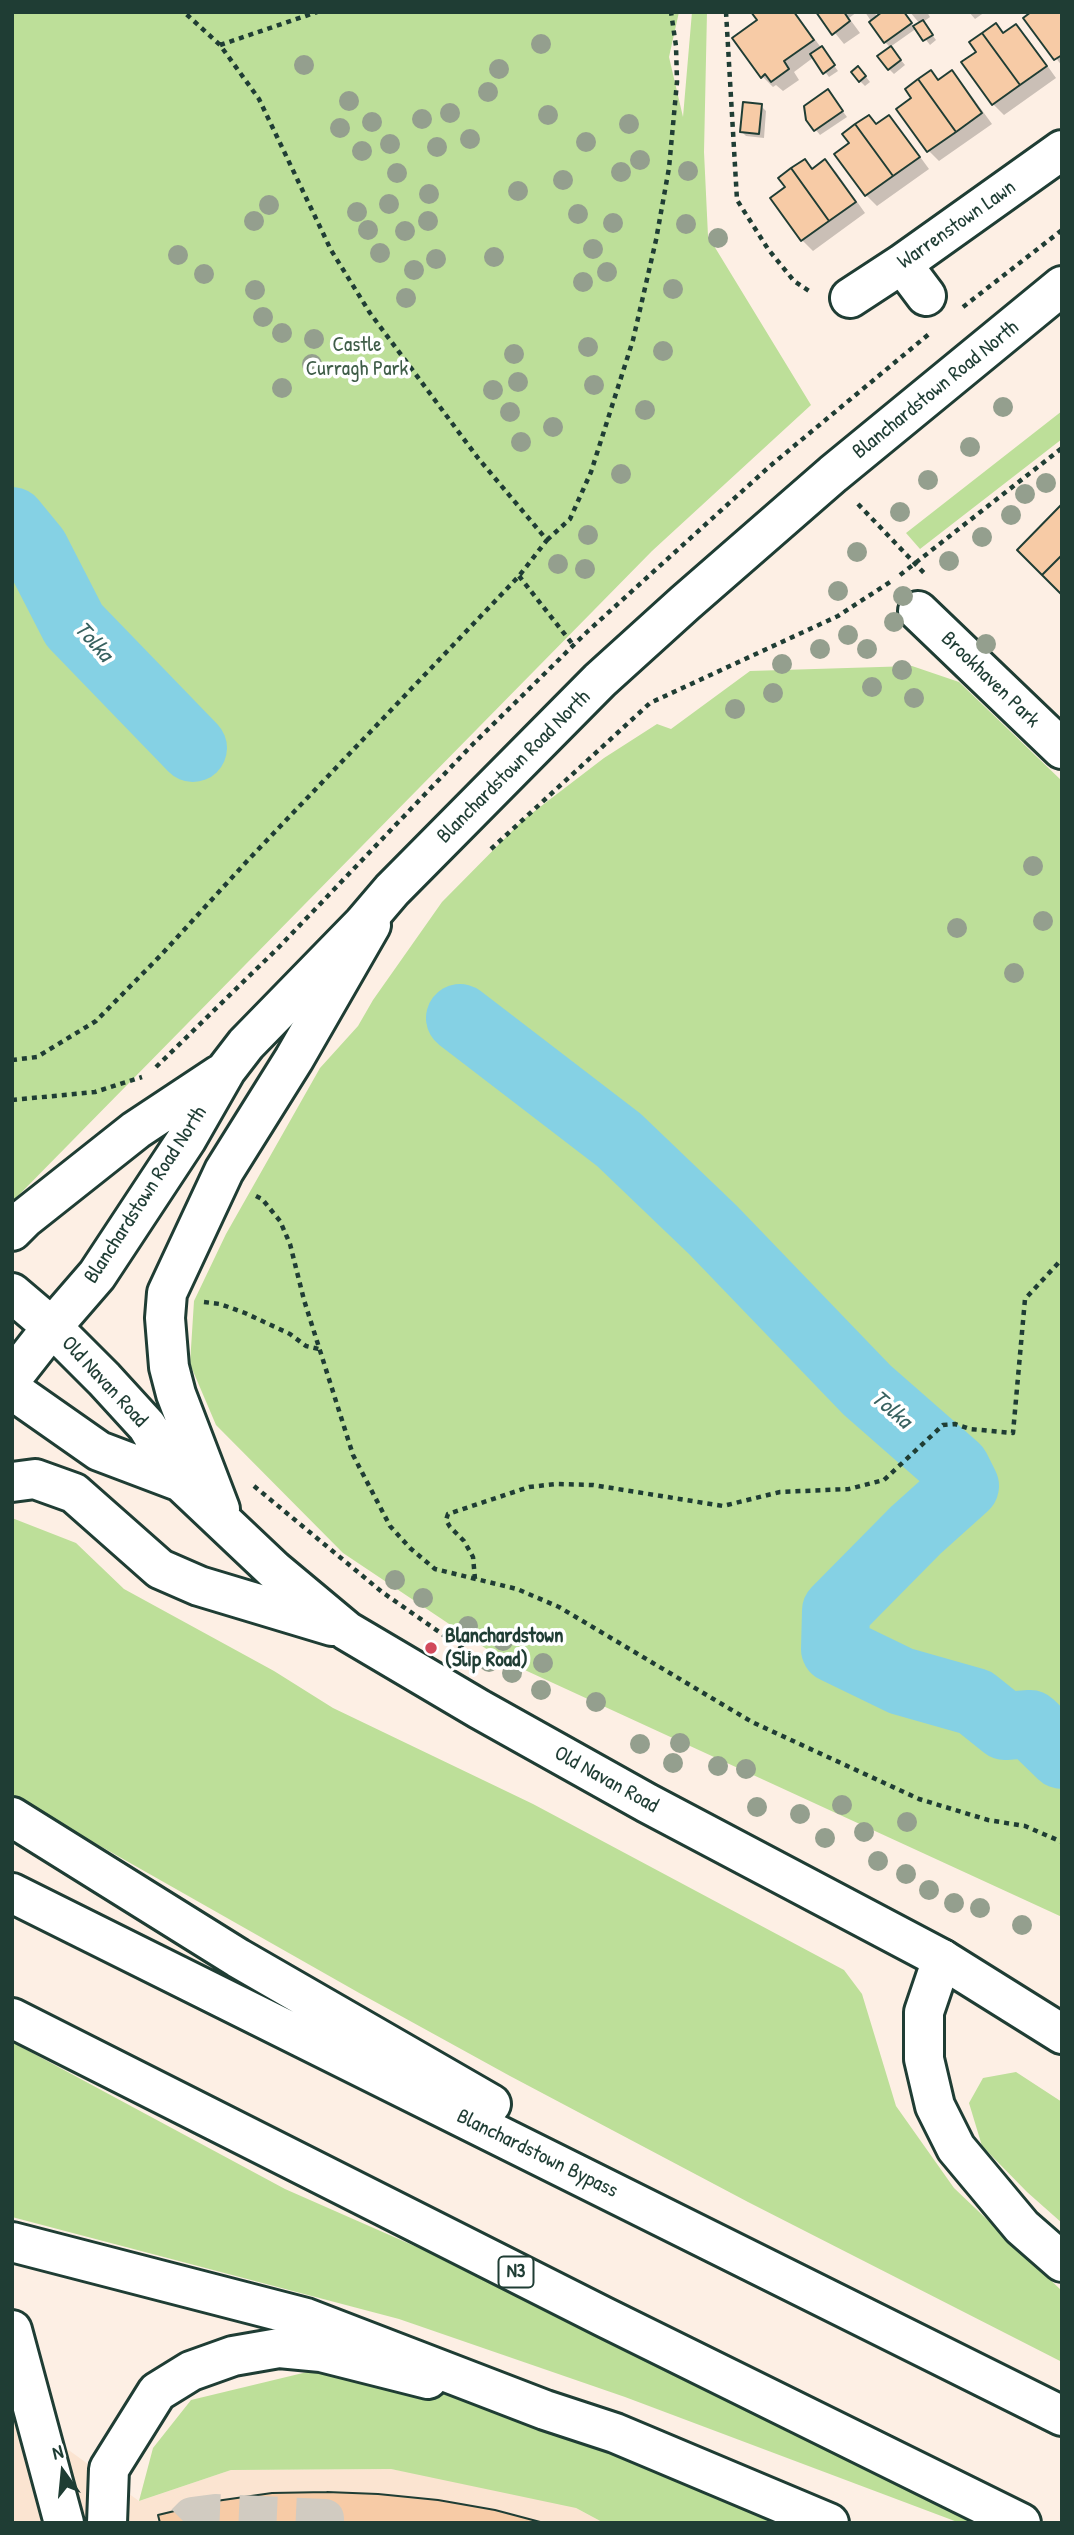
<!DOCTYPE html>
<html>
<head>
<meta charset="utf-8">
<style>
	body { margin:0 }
	#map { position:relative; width:1074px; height:2535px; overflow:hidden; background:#fdefe4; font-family:"Patrick Hand",sans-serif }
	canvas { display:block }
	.frame { position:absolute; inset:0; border:14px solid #1f3d34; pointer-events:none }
	.north { position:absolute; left:28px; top:2437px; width:70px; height:70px; -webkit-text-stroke:5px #fff; paint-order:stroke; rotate:345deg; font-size:19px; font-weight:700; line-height:28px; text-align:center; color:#1f3d34 }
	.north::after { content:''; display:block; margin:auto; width:24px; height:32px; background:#1f3d34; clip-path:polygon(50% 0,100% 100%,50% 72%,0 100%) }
</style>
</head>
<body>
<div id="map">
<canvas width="1074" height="2535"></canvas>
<div class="frame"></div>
<div class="north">N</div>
</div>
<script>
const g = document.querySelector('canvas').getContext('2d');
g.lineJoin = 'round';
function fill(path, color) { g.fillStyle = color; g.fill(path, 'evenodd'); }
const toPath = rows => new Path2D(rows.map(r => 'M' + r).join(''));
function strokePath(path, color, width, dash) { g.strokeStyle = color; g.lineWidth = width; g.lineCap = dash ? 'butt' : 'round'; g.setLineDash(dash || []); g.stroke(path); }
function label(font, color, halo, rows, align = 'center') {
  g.font = font + ' "Patrick Hand",sans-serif'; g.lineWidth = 7; g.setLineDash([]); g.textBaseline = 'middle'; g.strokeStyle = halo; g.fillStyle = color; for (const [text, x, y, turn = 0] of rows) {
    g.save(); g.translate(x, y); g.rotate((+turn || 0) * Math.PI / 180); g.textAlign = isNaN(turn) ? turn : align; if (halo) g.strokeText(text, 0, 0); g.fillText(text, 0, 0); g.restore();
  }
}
const built = toPath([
	[12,2409,139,2501,231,2470,391,2469,557,2498,604,2523,12,2523]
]);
const green = toPath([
	[12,12,679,12,669,57,683,117,692,12,707,12,704,152,708,236,811,405,652,551,12,1202],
	[1062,411,1062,439,920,549,906,533],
	[912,666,959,682,1062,781,1062,1917,503,1660,343,1553,216,1425,190,1364,194,1301,226,1234,320,1068,358,1026,373,1000,442,902,523,820,604,758,657,724,671,729,750,671],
	[12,1518,76,1543,124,1589,274,1671,333,1708,533,1804,844,1970,862,1994,896,2106,954,2188,1062,2291,1062,2362,748,2202,510,2076,361,1994,12,1796],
	[12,2042,285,2189,587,2322,1000,2523,960,2523,625,2397,399,2319,12,2217],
	[1016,2072,1062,2102,1062,2223,1027,2192,982,2146,969,2103,983,2078],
	[332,2366,419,2383,621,2456,778,2523,604,2523,576,2508,391,2469,231,2470,139,2501,153,2448,191,2400]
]);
const shadow = toPath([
	[753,12,795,12,838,71,829,77,814,57,794,72,799,80,783,91,776,85,773,87,762,76,760,21],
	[818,12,857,12,849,18,860,33,844,44],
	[865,12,874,12,878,18,904,12,914,27,920,24,910,12,927,12,930,17,923,22,936,40,930,45,917,28,890,47,905,65,894,74,889,69,891,48,885,42],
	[969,12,985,12,975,19],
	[1062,12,1062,66,1026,18],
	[1016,26,1027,37,1056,78,1004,115,993,104,963,63],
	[931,72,940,81,952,72,962,83,992,124,939,161,929,151,914,98],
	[863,73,870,82,865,86,860,81],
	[828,91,847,117,820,135,808,120],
	[761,106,766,111,764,138,746,136,741,131],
	[889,117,899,128,929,169,877,206,866,195,877,125],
	[804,161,813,170,825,162,836,172,865,213,813,251,802,240,787,188]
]);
const river = toPath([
	[12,521,35,549,74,625,193,748],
	[460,1018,619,1140,713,1230,867,1390,956,1468,965,1486,916,1530,836,1611,835,1649,901,1681,975,1702,1005,1726,1030,1724,1062,1755]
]);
const building = toPath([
	[751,12,794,12,814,40,784,61,789,69,771,82,765,74,761,78,732,38,757,20,751,12],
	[816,12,844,12,850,21,832,35,816,12],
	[882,12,904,12,912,23,884,43,869,22,882,12],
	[1031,12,1062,12,1062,55,1054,60,1023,18,1031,12],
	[923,20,933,35,923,41,913,26,923,20],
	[996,23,1003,33,1016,24,1047,66,1020,85,982,33,996,23],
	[982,33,1020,85,992,105,961,62,976,52,969,42,982,33],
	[822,46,835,65,823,74,810,54,822,46],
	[891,46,901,60,888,70,877,56,891,46],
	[858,66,866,76,859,82,851,72,858,66],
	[931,70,938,80,952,70,982,113,956,132,918,79,931,70],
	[918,79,956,132,927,152,896,109,911,98,905,89,918,79],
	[828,89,843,111,814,131,806,120,804,106,828,89],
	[743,102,762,104,759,134,740,132,743,102],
	[869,115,876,124,889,115,920,157,893,176,855,124,869,115],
	[855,124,893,176,865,196,834,154,849,143,842,134,855,124],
	[805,159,812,169,825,159,856,202,829,221,791,168,805,159],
	[791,168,829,221,801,241,770,198,785,187,778,178,791,168],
	[1061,505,1062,555,1042,575,1017,550,1061,505],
	[1062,555,1062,595,1042,575,1062,555],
	[327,2492,378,2494,438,2500,495,2510,544,2523,160,2523,158,2515,216,2501,272,2493,327,2492]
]);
const minorTunnel = toPath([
	[185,2523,192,2516,215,2513,325,2518,325,2523]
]);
const path = toPath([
	[726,12,737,200,768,249,794,281,812,293],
	[220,45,317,12],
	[963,307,1062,230],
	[858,504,924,573],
	[547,540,570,519,591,472,633,340,656,240,669,168,677,82,676,46,671,12],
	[900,575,1062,448],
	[519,576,574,646],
	[491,849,650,703,838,616,893,580],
	[12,1060,37,1057,96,1021,161,955,249,859,519,576,547,540,478,458,370,313,331,250,259,99,220,45,184,12],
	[156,1067,279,947,473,744,588,631,770,466,929,334],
	[12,1100,95,1092,142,1077],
	[256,1196,262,1199,280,1221,290,1244,304,1300,353,1455,390,1526,410,1548,435,1569,517,1589,559,1607,752,1722,919,1799,988,1820,1025,1826,1062,1842],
	[204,1302,220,1304,245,1313,290,1334,306,1346,319,1349],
	[254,1486,382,1592,485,1664],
	[475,1579,473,1557,464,1541,450,1527,446,1520,448,1514,529,1487,556,1484,593,1485,723,1506,780,1492,849,1489,884,1480,943,1425,955,1424,970,1429,1013,1433,1025,1299,1062,1259]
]);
const minor = toPath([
	[902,264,926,296],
	[850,298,902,264,1062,150],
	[918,611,1062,749],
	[12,1293,52,1327,104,1379,147,1426,181,1482,274,1570,347,1631,479,1709,647,1803,942,1959,1062,2034],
	[12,1390,99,1451,181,1482],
	[12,1482,35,1479,74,1493,160,1569,199,1586,332,1626],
	[220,1509,176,1394,169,1367,165,1318,167,1293,224,1171,294,1059,371,925],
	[12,2330,64,2523],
	[107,2523,109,2469,157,2392,191,2371,233,2356,279,2348,321,2352,428,2379]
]);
const major = toPath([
	[12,1231,25,1218,136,1130,219,1075],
	[12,1378,52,1327,97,1275,186,1140,226,1070,246,1044,363,924,392,890,600,680,685,603,833,474,1062,286]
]);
const highway = toPath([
	[12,1817,238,1958,491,2104],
	[12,1893,1062,2416],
	[942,1959,924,2012,924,2059,935,2106,956,2148,1022,2227,1062,2262],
	[12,2018,604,2317,1021,2523],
	[12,2242,306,2318,545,2410,615,2433,829,2523]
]);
const trees = [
	[541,44],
	[304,65],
	[499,69],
	[488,92],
	[349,101],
	[450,113],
	[548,115],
	[422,119],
	[372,122],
	[629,124],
	[340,128],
	[470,139],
	[586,142],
	[390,144],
	[437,147],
	[362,151],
	[640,160],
	[688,171],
	[621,172],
	[397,173],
	[563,180],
	[518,191],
	[429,194],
	[389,204],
	[269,205],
	[357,212],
	[578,214],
	[254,221],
	[428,221],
	[613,223],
	[686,224],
	[368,230],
	[405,231],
	[718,238],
	[593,249],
	[380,253],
	[178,255],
	[494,257],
	[436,259],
	[414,270],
	[607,272],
	[204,274],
	[583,282],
	[673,289],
	[255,290],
	[406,298],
	[263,317],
	[282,333],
	[314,339],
	[588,347],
	[663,351],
	[514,354],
	[312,364],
	[518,382],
	[594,385],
	[282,388],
	[493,390],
	[1003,407],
	[645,410],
	[510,412],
	[553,427],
	[521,442],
	[970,447],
	[621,474],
	[928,480],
	[1046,483],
	[1025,494],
	[900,512],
	[1011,515],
	[588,535],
	[982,537],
	[857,552],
	[949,561],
	[558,564],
	[585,569],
	[838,591],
	[903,596],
	[894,622],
	[848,635],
	[986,644],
	[820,649],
	[867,649],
	[782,664],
	[902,670],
	[872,687],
	[773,693],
	[914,698],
	[735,709],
	[1033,866],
	[1043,921],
	[957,928],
	[1014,973],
	[395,1580],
	[423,1598],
	[468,1626],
	[503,1641],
	[489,1662],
	[543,1663],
	[512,1673],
	[541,1690],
	[596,1702],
	[680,1743],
	[640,1744],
	[673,1763],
	[718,1766],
	[746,1769],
	[842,1805],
	[757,1807],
	[800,1814],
	[907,1822],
	[864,1832],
	[825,1838],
	[878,1861],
	[906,1874],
	[929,1890],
	[954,1903],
	[980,1908],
	[1022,1925]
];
const markers = [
	[431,1648,7,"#d1495b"]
];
const shields = [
	[516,2272,35]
];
const shieldNames = [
	["N3",516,2272]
];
const streetNames = [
	["Warrenstown Lawn",957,225,-35],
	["Blanchardstown Road North",936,390,-39],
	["Brookhaven Park",990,680,44],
	["Blanchardstown Road North",514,767,-45],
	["Blanchardstown Road North",146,1195,-57],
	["Old Navan Road",104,1382,47],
	["Old Navan Road",606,1780,29],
	["Blanchardstown Bypass",537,2154,26]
];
const parkNames = [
	["Castle",357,345],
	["Curragh Park",357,369]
];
const poiNames = [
	["Blanchardstown",445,1636],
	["(Slip Road)",445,1660]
];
const waterNames = [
	["Tolka",93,642,48],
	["Tolka",891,1410,41]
];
fill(built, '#fbe4d1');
fill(green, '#bddf99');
fill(shadow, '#0003');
strokePath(river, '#85d1e4', 68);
fill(building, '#f7cba6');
strokePath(building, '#1f3d34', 2);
strokePath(minorTunnel, '#d1cbc1', 38, [38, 19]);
strokePath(minor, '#1f3d34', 44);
strokePath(major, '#1f3d34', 44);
strokePath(highway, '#1f3d34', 44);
strokePath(path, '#1f3d34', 4.5, [5, 5]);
strokePath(minor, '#fff', 38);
strokePath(major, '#fff', 38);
strokePath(highway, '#fff', 38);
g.fillStyle = '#949f8e';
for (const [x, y] of trees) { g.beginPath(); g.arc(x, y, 10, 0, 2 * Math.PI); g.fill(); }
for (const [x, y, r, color] of markers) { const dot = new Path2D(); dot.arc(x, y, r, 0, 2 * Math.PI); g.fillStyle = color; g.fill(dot); strokePath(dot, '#fff', 2.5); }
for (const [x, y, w] of shields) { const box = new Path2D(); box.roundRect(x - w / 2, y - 15.5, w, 31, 5); g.fillStyle = '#fff'; g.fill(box); strokePath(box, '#1f3d34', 2); }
label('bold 19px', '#1f3d34', null, shieldNames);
label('21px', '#1f3d34', '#fff', streetNames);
label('21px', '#3f5d48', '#fff', parkNames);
label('bold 21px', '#1f3d34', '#fff', poiNames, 'left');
label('italic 23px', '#386260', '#fff', waterNames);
</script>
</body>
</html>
